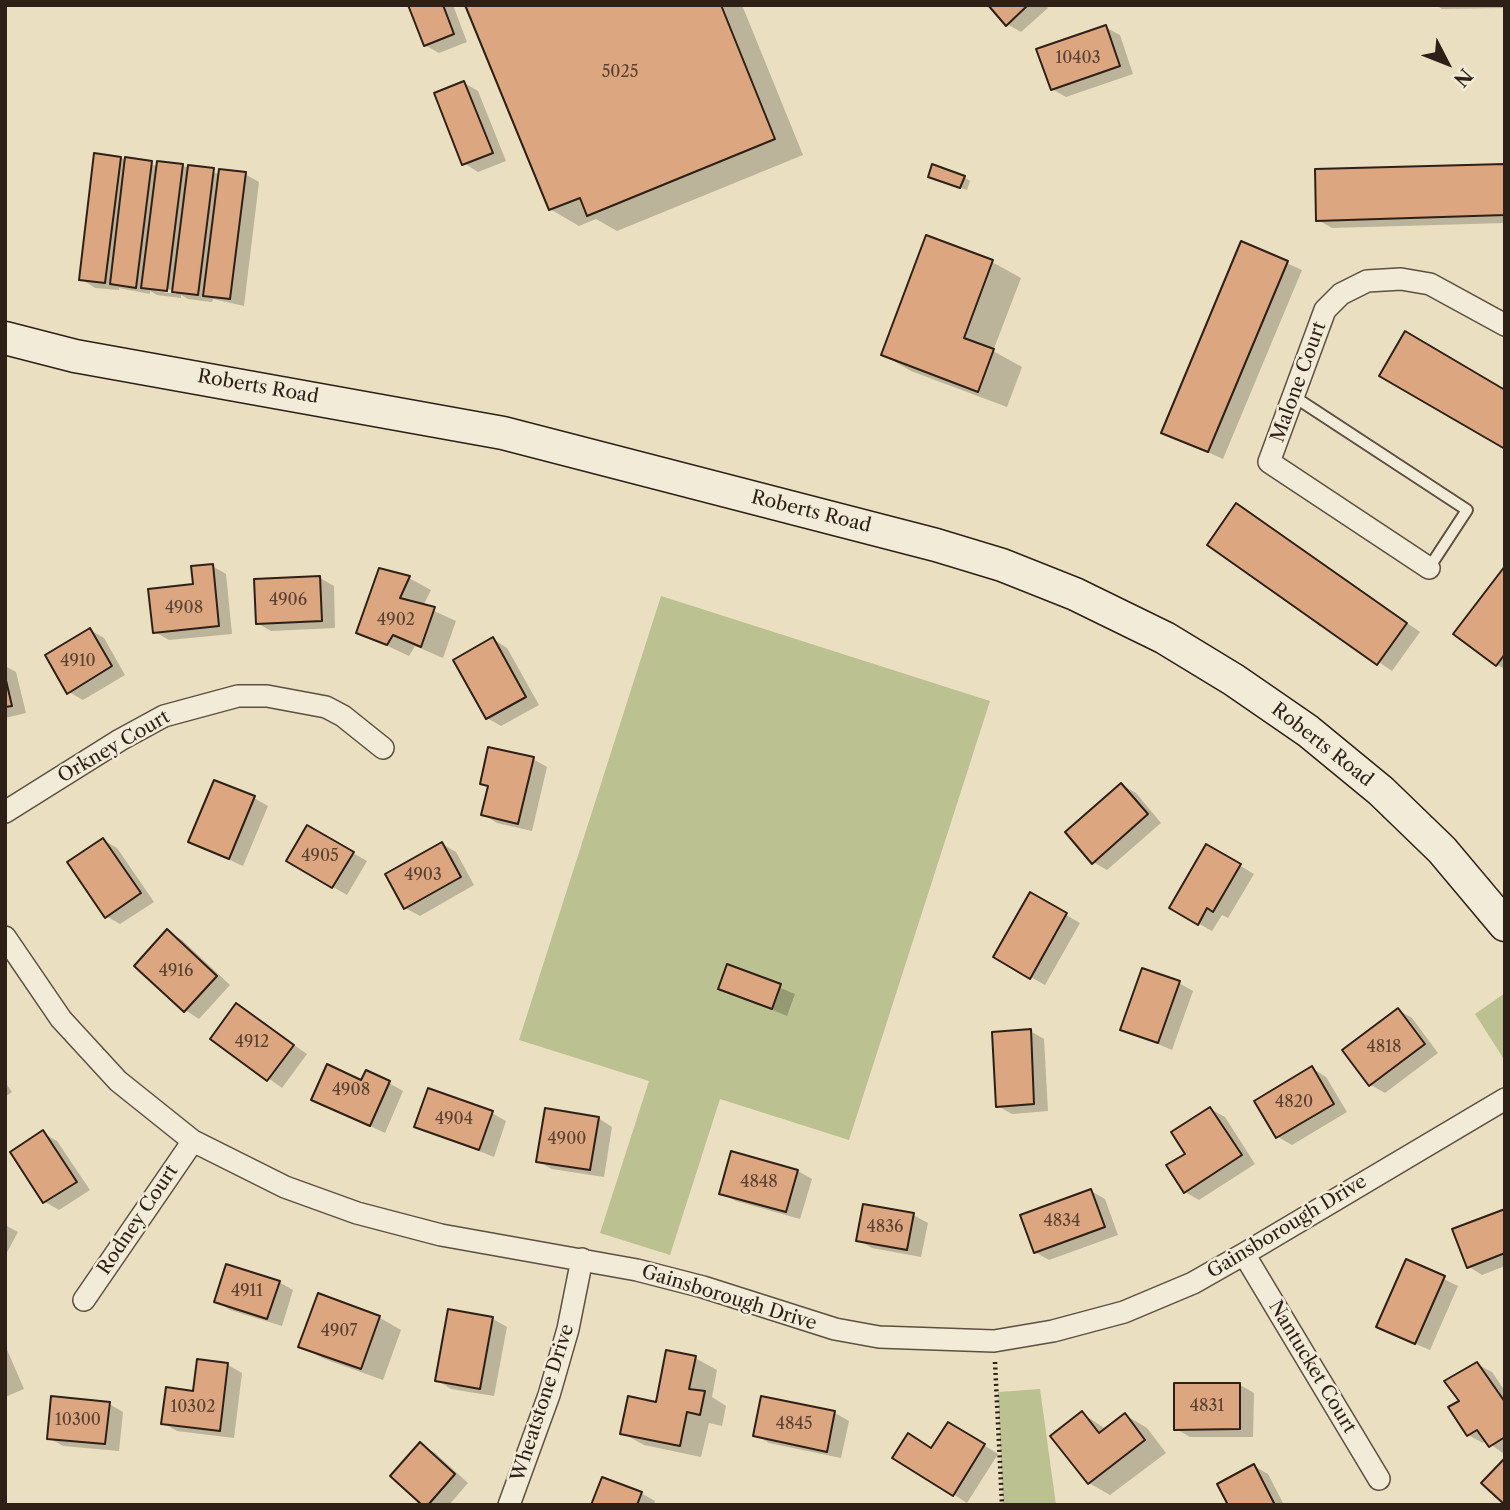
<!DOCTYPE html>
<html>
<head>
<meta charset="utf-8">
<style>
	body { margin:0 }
	#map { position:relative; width:1510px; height:1510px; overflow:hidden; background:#eae0c1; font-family:"Libre Caslon Text",serif }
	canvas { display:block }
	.frame { position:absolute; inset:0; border:7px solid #2e1f17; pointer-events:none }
	.north { position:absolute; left:1412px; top:28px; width:70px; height:70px; -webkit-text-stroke:5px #f1ebd7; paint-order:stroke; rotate:132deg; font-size:19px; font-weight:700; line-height:28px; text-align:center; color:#2e1f17 }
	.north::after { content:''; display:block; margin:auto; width:24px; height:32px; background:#2e1f17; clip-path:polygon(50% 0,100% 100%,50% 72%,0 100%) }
</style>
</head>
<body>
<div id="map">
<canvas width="1510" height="1510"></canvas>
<div class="frame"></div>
<div class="north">N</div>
</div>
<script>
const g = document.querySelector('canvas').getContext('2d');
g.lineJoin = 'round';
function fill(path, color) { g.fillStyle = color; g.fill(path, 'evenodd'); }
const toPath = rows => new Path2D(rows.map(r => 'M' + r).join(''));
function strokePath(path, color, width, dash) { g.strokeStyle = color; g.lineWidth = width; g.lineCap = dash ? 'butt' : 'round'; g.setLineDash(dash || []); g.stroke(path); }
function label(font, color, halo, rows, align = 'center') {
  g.font = font + ' "Libre Caslon Text",serif'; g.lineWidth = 5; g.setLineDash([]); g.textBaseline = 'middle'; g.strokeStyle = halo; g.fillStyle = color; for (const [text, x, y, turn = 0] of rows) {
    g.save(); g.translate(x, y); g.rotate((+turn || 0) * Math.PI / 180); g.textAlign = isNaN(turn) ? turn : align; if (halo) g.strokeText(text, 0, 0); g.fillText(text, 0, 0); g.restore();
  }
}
const green = toPath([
	[661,596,990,701,849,1140,720,1099,670,1255,600,1233,649,1081,519,1040],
	[1505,993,1505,1061,1475,1014],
	[1040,1389,1056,1505,1003,1505,998,1392]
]);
const shadow = toPath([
	[410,5,453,5,467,42,439,53,425,45],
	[467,5,742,5,803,155,617,231,596,219,579,226,550,209],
	[990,5,1046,5,1048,8,1021,32,1007,24],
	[1436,5,1505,5,1505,8,1442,9],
	[1105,27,1120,35,1133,74,1066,97,1052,89],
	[464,83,478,91,506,161,478,172,464,163],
	[120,158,158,166,182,166,220,174,245,174,259,182,244,306,213,299,212,302,188,299,181,295,181,298,157,295,150,291,150,294,119,288,119,290,95,288,81,279],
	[156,288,176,290,176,294,156,291],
	[1505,165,1505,223,1332,228,1318,220],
	[964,177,970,181,967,190,936,180],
	[1242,243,1302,270,1223,459,1163,432],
	[992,262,1021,278,993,351,1022,367,1007,407,911,371,883,355],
	[1237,505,1420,632,1392,671,1209,545],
	[212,566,226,574,232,634,169,640,155,632],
	[1505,569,1505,669,1497,665],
	[320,578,334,586,335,628,271,631,257,623],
	[409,578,431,590,423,606,456,621,443,658,415,646,409,656,358,632],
	[90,630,104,638,125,675,83,700,69,692],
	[493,639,507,648,539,705,501,726,487,718],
	[5,666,16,672,26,713,5,718],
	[533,759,547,767,532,831,497,823,483,814,489,787,482,783],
	[1122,785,1136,793,1161,823,1107,870,1093,862],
	[254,798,268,806,243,866,190,842],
	[307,827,367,861,347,895,288,861],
	[103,840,117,848,154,902,120,924,106,916],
	[442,844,456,852,474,885,420,916,405,908],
	[1207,846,1254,874,1228,918,1222,915,1212,931,1171,908],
	[1030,894,1080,923,1045,985,995,957],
	[168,932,182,940,230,985,199,1019,185,1010],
	[728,966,795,994,787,1016,720,988],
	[1179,983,1193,991,1172,1050,1122,1029],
	[237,1005,307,1054,282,1088,212,1038],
	[1398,1010,1412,1018,1438,1053,1385,1093,1371,1085,1344,1051],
	[1030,1031,1044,1039,1048,1111,1012,1114,998,1106],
	[1312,1068,1326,1077,1347,1112,1292,1145,1278,1137,1256,1101],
	[5,1082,12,1092,5,1097],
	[362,1082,389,1083,403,1091,385,1133,313,1099],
	[1210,1109,1225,1117,1255,1164,1199,1200,1185,1192,1187,1154],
	[492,1113,506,1121,494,1157,417,1126],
	[598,1118,612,1127,604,1177,552,1169,538,1161],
	[43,1133,57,1141,90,1190,59,1210,45,1202],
	[798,1171,812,1179,800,1219,736,1201,721,1193],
	[1091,1191,1105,1199,1118,1235,1049,1260,1035,1252],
	[1505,1211,1505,1266,1482,1275,1468,1266],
	[913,1215,928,1223,921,1257,872,1248,858,1240],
	[5,1225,18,1232,5,1256],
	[1407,1261,1458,1286,1430,1350,1392,1334],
	[279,1282,293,1290,282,1326,230,1310,216,1301],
	[319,1296,380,1318,401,1330,383,1380,322,1358,301,1346],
	[450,1311,493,1319,507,1327,494,1396,451,1389,437,1380],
	[5,1345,24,1389,5,1397],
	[695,1358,717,1370,712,1397,726,1406,722,1426,709,1423,701,1457,644,1445,622,1433,657,1404],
	[199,1361,228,1365,242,1373,234,1438,177,1431,163,1423,195,1393],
	[1477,1364,1492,1372,1505,1391,1504,1454,1486,1441,1483,1443,1468,1435,1461,1401],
	[1240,1385,1254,1393,1253,1437,1190,1437,1176,1429],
	[763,1398,835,1413,849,1421,841,1458,769,1443,755,1435],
	[109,1404,123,1412,119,1451,63,1446,49,1438],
	[1082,1413,1107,1430,1125,1415,1147,1428,1166,1453,1110,1495,1089,1483],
	[963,1432,998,1454,967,1503,953,1494,932,1450],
	[420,1445,435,1453,468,1483,449,1505,424,1505],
	[1254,1466,1268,1474,1284,1505,1230,1505],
	[641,1493,655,1501,654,1505,593,1505]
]);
const building = toPath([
	[408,5,443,5,454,34,424,46,408,5],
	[465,5,721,5,775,139,587,216,580,198,549,210,465,5],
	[988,5,1028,5,1006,26,988,5],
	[1106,25,1120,66,1051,90,1036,49,1106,25],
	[464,81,493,153,462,165,434,93,464,81],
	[94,153,121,157,105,283,79,280,94,153],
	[125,157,152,161,136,288,110,284,125,157],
	[157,161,183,164,167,291,141,288,157,161],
	[932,164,965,176,960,188,928,177,932,164],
	[1505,164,1505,215,1316,221,1315,169,1505,164],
	[188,165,214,168,198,295,172,292,188,165],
	[219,169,246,172,230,299,203,296,219,169],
	[926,235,993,260,964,338,994,349,978,392,881,355,926,235],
	[1241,241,1288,261,1208,452,1161,433,1241,241],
	[1405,331,1505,390,1505,449,1379,376,1405,331],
	[1236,503,1407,623,1377,665,1207,545,1236,503],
	[213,564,219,626,153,633,148,589,193,584,191,566,213,564],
	[1505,566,1505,654,1496,666,1453,634,1505,566],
	[379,568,410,576,400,598,435,607,421,647,393,635,387,645,356,633,379,568],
	[320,576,322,621,256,624,254,579,320,576],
	[90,628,112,666,67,694,45,655,90,628],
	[493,637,526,697,486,719,453,660,493,637],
	[5,676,12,706,5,707,5,676],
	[488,747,534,757,518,824,481,815,488,786,480,784,488,747],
	[214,780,255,796,229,859,188,842,214,780],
	[1121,783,1148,814,1092,864,1065,832,1121,783],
	[307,825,354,852,332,888,286,861,307,825],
	[103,838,141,893,105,918,67,862,103,838],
	[442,842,461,877,404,909,385,874,442,842],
	[1206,844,1241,864,1213,912,1207,908,1198,925,1169,908,1206,844],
	[1030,892,1067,913,1030,979,993,957,1030,892],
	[167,929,217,976,184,1012,134,966,167,929],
	[727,964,781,984,772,1009,718,989,727,964],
	[1142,968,1180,981,1158,1043,1120,1030,1142,968],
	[236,1003,294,1045,267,1081,210,1039,236,1003],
	[1398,1008,1425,1044,1369,1086,1342,1050,1398,1008],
	[1031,1029,1034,1104,996,1107,992,1032,1031,1029],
	[327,1064,361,1080,366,1070,390,1081,370,1126,311,1100,327,1064],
	[1312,1066,1334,1104,1276,1138,1254,1101,1312,1066],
	[428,1088,493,1111,479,1150,414,1127,428,1088],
	[1210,1107,1242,1155,1184,1193,1166,1165,1185,1154,1171,1132,1210,1107],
	[545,1108,599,1117,590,1170,536,1162,545,1108],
	[43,1130,77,1182,43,1203,10,1152,43,1130],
	[731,1151,798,1170,786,1212,719,1194,731,1151],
	[1091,1189,1105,1227,1034,1253,1020,1215,1091,1189],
	[863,1204,914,1213,907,1250,856,1241,863,1204],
	[1505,1209,1505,1253,1467,1268,1452,1229,1505,1209],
	[1406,1259,1445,1276,1415,1344,1376,1327,1406,1259],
	[226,1264,280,1281,267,1319,214,1302,226,1264],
	[318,1293,380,1316,361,1369,298,1347,318,1293],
	[448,1309,493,1317,480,1389,435,1381,448,1309],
	[666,1350,696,1356,689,1389,705,1391,700,1415,687,1412,680,1446,620,1434,628,1396,656,1402,666,1350],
	[197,1359,228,1363,220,1431,161,1424,166,1387,193,1391,197,1359],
	[1477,1362,1505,1402,1505,1437,1489,1447,1477,1430,1467,1436,1448,1407,1459,1401,1444,1381,1477,1362],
	[1174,1383,1240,1383,1240,1429,1174,1430,1174,1383],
	[51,1396,110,1402,105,1444,47,1439,51,1396],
	[761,1396,835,1411,827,1452,753,1436,761,1396],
	[1082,1411,1099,1433,1125,1413,1145,1440,1088,1484,1050,1436,1082,1411],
	[948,1422,985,1444,953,1496,892,1458,908,1433,931,1448,948,1422],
	[420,1442,455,1474,428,1505,422,1505,390,1476,420,1442],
	[1504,1459,1505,1460,1505,1505,1481,1483,1504,1459],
	[1254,1464,1275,1505,1228,1505,1217,1484,1254,1464],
	[602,1477,642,1492,637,1505,591,1505,602,1477]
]);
const path = toPath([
	[995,1362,1002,1505]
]);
const service = toPath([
	[1293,396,1467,510,1429,568]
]);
const minor = toPath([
	[1429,568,1269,462,1325,310,1341,294,1367,281,1401,279,1430,284,1505,325],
	[5,812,120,740,164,716,238,696,267,696,326,707,343,716,383,748],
	[5,937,61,1019,118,1081,193,1141,285,1187,357,1213,441,1235,637,1270,703,1287,835,1329,879,1337,994,1341,1053,1331,1124,1312,1193,1283,1244,1254,1505,1099],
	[1244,1254,1379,1479],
	[84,1300,193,1141],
	[509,1505,549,1395,568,1329,582,1259]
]);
const secondary = toPath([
	[5,338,75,356,503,433,936,545,1002,565,1075,594,1165,638,1234,680,1308,731,1381,791,1442,850,1505,925]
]);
const numberNames = [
	["10403",1078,58],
	["5025",620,72],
	["4906",288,600],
	["4908",184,608],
	["4902",396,620],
	["4910",78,661],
	["4905",320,856],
	["4903",423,875],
	["4916",176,971],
	["4912",252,1042],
	["4818",1384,1047],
	["4908",351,1090],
	["4820",1294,1102],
	["4904",454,1119],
	["4900",567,1139],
	["4848",759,1182],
	["4834",1062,1221],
	["4836",885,1227],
	["4911",247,1291],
	["4907",339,1331],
	["4831",1207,1406],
	["10302",193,1407],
	["10300",78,1420],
	["4845",794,1424]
];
const streetNames = [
	["Malone Court",1299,382,-70],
	["Roberts Road",258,387,10],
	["Roberts Road",811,512,14],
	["Roberts Road",1322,745,38],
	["Orkney Court",114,747,-30],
	["Rodney Court",138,1220,-56],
	["Gainsborough Drive",1287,1227,-31],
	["Gainsborough Drive",729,1298,17],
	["Nantucket Court",1312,1367,59],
	["Wheatstone Drive",543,1403,-72]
];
fill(green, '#bbc190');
fill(shadow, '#0003');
fill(building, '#dba680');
strokePath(building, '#2e1f17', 2);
strokePath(service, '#5d4f42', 14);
strokePath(minor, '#5d4f42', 24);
strokePath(secondary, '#2e1f17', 35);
strokePath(path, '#2e1f17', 4.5, [2, 3.5]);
strokePath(service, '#f1ebd7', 10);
strokePath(minor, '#f1ebd7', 21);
strokePath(secondary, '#f1ebd7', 32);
label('16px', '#594131', null, numberNames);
label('19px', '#2e1f17', '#f1ebd7', streetNames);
</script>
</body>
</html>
